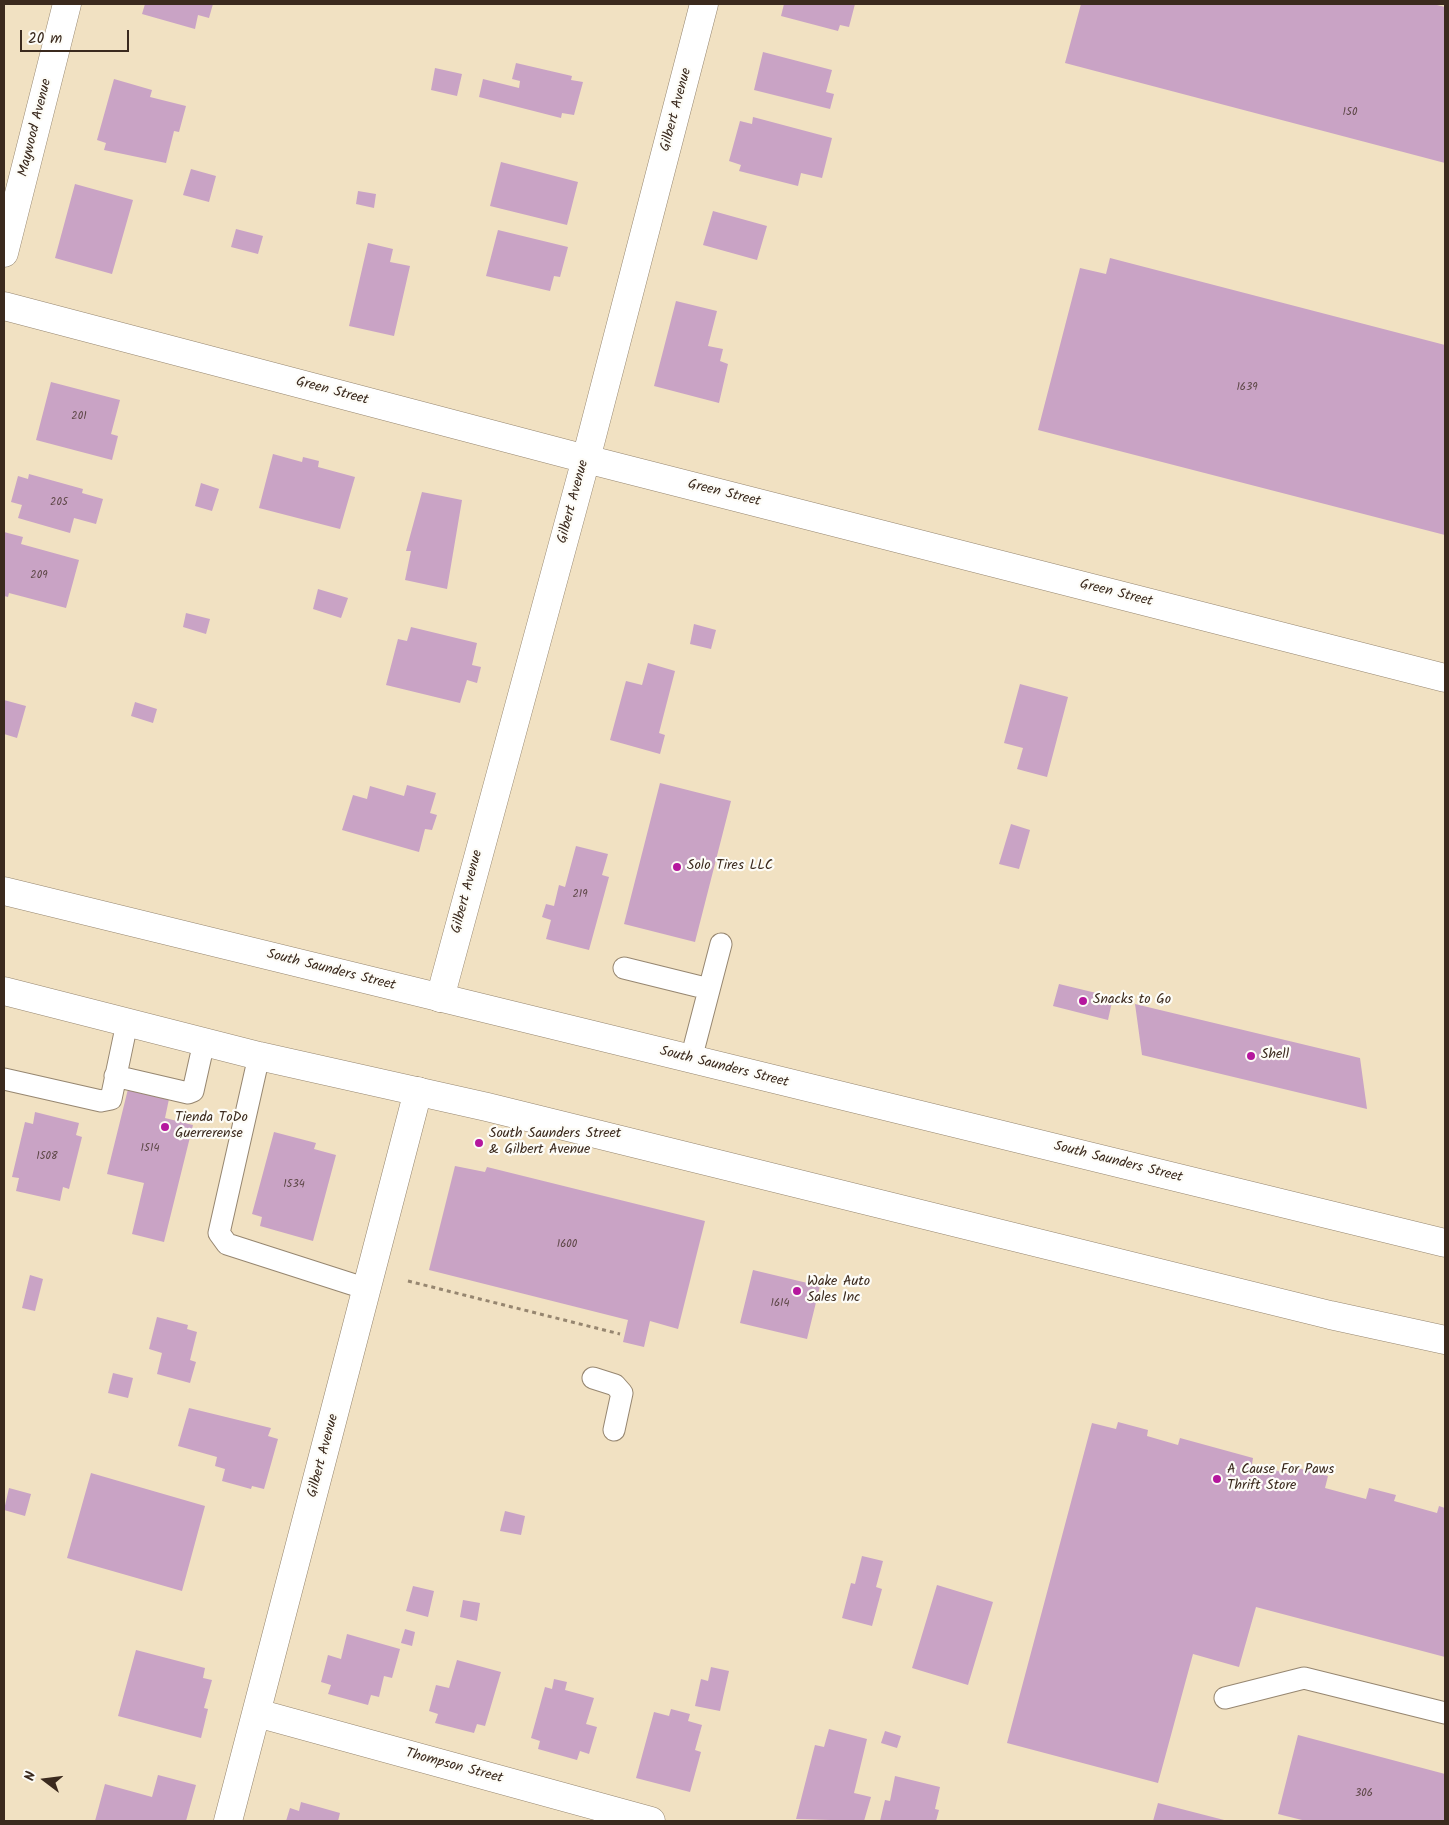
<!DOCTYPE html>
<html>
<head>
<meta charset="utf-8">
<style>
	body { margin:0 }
	#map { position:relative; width:1449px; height:1825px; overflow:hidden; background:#f1e1c2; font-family:Kalam,sans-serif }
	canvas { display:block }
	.frame { position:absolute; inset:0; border:5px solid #3b2a1e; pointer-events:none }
	.north { position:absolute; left:20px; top:1755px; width:50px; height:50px; -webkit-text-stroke:4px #fdfcf7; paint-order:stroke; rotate:285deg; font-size:14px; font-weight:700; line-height:20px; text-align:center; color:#3b2a1e }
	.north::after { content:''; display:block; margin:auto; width:18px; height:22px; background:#3b2a1e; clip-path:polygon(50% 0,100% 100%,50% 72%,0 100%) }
	.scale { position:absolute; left:20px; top:30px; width:109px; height:22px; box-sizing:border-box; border:2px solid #3b2a1e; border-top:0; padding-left:6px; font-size:15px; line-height:18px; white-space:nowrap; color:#3b2a1e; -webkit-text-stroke:4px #fdfcf7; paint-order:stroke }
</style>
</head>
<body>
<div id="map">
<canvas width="1449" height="1825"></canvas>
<div class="frame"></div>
<div class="north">N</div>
<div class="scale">20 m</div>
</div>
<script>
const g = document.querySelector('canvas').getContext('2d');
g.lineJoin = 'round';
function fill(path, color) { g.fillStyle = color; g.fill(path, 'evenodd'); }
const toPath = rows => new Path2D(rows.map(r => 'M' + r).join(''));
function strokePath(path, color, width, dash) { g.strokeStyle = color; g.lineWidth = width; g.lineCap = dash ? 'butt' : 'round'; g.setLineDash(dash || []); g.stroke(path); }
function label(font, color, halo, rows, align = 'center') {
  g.font = font + ' Kalam,sans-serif'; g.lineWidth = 4.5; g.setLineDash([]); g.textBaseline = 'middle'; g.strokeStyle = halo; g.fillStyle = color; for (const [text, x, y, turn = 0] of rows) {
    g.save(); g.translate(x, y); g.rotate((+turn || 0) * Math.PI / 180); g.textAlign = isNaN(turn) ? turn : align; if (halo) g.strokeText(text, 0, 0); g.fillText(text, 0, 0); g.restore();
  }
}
const building = toPath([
	[145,4,213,4,209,18,198,15,195,29,142,14],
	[784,4,855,4,849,27,840,25,838,31,781,16],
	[1081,4,1433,4,1445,7,1445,163,1065,63],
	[763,52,832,70,826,92,834,94,830,109,754,90],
	[516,63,572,76,571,80,583,82,574,115,562,113,561,118,479,97,483,79,519,88,520,81,512,79],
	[435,68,462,74,457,96,431,90],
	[114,79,152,90,150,97,186,106,179,132,174,131,166,163,104,150,106,143,97,140],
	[753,117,832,138,822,178,801,173,798,186,739,171,741,165,729,161,740,121,752,124],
	[501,162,578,182,567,225,490,206],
	[191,169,216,176,209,202,183,195],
	[75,184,133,200,112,274,55,258],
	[358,191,376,194,374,208,356,204],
	[713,211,767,226,757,260,703,245],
	[236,229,263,236,258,254,231,247],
	[498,230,568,247,560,277,554,276,550,291,486,276],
	[368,243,393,249,390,262,410,266,394,336,349,326],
	[1110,258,1445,345,1445,535,1038,430,1080,268,1106,274],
	[676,301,717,311,708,346,723,349,720,361,728,364,719,403,654,386],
	[51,382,120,400,111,434,118,436,112,460,36,440],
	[273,454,302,462,303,457,319,461,318,467,355,477,340,529,259,508],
	[29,474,83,489,82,493,103,499,96,524,74,518,70,533,18,518,22,505,11,502,18,476,28,479],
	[201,483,219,489,212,511,195,506],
	[422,492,462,500,447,589,405,580,411,551,406,551],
	[4,532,23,537,21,544,79,560,66,608,9,593,8,597,4,596],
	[318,589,348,598,341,618,313,609],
	[186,613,210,619,206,634,183,627],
	[694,624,716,630,711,649,690,644],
	[411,627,477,643,472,665,481,667,477,683,467,680,460,703,386,685,398,639,407,641],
	[648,663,675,671,659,733,665,735,660,754,610,740,626,681,642,685],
	[1020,684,1068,697,1047,777,1017,769,1023,748,1004,743],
	[4,700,26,706,17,738,4,734],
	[135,702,157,709,153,723,131,716],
	[660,783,731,801,695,942,624,924],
	[407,785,436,793,430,813,437,815,432,830,425,829,419,852,342,830,353,795,367,799,370,786,404,796],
	[1011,824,1030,830,1019,869,999,864],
	[576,846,608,854,602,875,609,877,589,950,546,939,551,920,542,917,546,904,554,906,559,885,565,887],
	[1059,984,1113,997,1108,1020,1053,1006],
	[1135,1004,1360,1058,1367,1109,1142,1055],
	[128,1089,169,1099,165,1118,193,1125,164,1242,132,1234,144,1183,107,1174],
	[35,1112,79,1123,76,1135,82,1137,69,1189,63,1187,60,1201,16,1191,19,1178,12,1177,25,1122,33,1124],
	[274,1132,316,1143,314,1149,336,1155,313,1241,260,1226,262,1217,252,1214],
	[455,1166,485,1172,487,1167,705,1221,678,1329,650,1321,644,1347,623,1342,628,1320,429,1270],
	[753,1270,820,1286,807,1339,740,1323],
	[30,1275,43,1279,35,1311,22,1308],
	[157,1317,188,1325,187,1329,197,1332,190,1360,196,1362,190,1383,157,1374,162,1353,149,1349],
	[113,1373,133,1378,128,1398,108,1393],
	[189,1408,271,1428,268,1436,278,1439,264,1489,252,1486,251,1489,222,1481,225,1469,215,1466,217,1457,178,1446],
	[1118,1422,1148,1430,1147,1436,1178,1445,1180,1438,1253,1458,1252,1464,1296,1476,1298,1468,1328,1476,1325,1488,1366,1499,1369,1488,1396,1495,1394,1501,1437,1513,1439,1506,1445,1508,1445,1657,1256,1607,1239,1667,1193,1654,1158,1783,1007,1743,1092,1423,1116,1429],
	[91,1473,205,1506,182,1591,67,1558],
	[9,1488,31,1494,25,1516,4,1510],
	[505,1511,525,1516,521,1535,500,1531],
	[862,1556,883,1561,876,1587,882,1589,872,1626,842,1618,851,1583,855,1584],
	[937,1585,993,1602,968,1685,912,1668],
	[413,1586,434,1591,428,1617,406,1611],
	[463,1600,480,1603,477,1621,460,1617],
	[405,1629,415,1632,412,1646,401,1643],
	[347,1634,400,1649,392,1678,384,1676,379,1697,371,1695,368,1705,328,1694,331,1685,321,1682,328,1655,341,1659],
	[136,1650,205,1668,203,1678,212,1680,204,1708,208,1709,201,1738,118,1716],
	[457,1660,501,1672,485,1726,477,1724,474,1733,435,1723,438,1714,429,1711,436,1685,449,1688],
	[711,1667,729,1671,720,1711,695,1706,701,1679,708,1681],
	[554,1679,567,1682,565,1690,594,1698,586,1724,597,1727,589,1754,580,1751,577,1760,538,1749,540,1741,531,1738,545,1687,552,1689],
	[671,1709,690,1714,688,1721,702,1725,695,1750,701,1752,690,1792,636,1778,654,1712,669,1716],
	[829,1729,867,1739,854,1793,871,1797,864,1821,796,1819,815,1745,824,1747],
	[885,1731,901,1736,897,1748,881,1743],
	[1298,1735,1445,1774,1445,1821,1306,1821,1278,1814],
	[158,1775,196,1785,186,1821,95,1821,105,1784,152,1797],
	[895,1776,940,1787,935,1809,939,1810,936,1821,880,1821,885,1800,890,1801],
	[301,1802,340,1813,338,1821,286,1821,290,1808,299,1811],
	[1158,1803,1228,1821,1153,1821]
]);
const path = toPath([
	[408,1281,620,1334]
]);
const lane = toPath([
	[624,968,709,989],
	[259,1056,219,1233,227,1244,367,1289],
	[691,1059,721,944],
	[115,1076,188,1093,193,1091,204,1042],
	[4,1079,101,1101,111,1099,127,1023],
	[593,1378,615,1385,622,1393,614,1430],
	[1225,1698,1304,1678,1445,1713]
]);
const street = toPath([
	[4,306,586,459,1445,678],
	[440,998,586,459,704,4],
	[257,1713,651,1821],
	[228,1821,418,1091]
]);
const secondary = toPath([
	[4,253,67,4]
]);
const primary = toPath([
	[4,891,1445,1243],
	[4,991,259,1056,487,1107,1330,1315,1445,1340]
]);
const markers = [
	[677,867,5,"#b5179e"],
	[1083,1001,5,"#b5179e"],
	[1251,1056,5,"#b5179e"],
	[165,1127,5,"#b5179e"],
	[479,1143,5,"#b5179e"],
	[797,1291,5,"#b5179e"],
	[1217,1479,5,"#b5179e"]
];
const numberNames = [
	["150",1350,113],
	["1639",1247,388],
	["201",79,417],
	["205",59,503],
	["209",39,576],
	["219",580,895],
	["1514",150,1149],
	["1508",47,1157],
	["1534",294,1185],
	["1600",567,1245],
	["1614",780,1304],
	["306",1364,1794]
];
const streetNames = [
	["Gilbert Avenue",677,110,-75],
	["Maywood Avenue",36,128,-76],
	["Green Street",332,392,15],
	["Green Street",724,494,14],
	["Gilbert Avenue",574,502,-75],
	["Green Street",1116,594,14],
	["Gilbert Avenue",468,892,-75],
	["South Saunders Street",331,971,14],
	["South Saunders Street",724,1068,14],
	["South Saunders Street",1118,1163,14],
	["Gilbert Avenue",324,1456,-75],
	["Thompson Street",454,1767,15]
];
const poiNames = [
	["Solo Tires LLC",687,867],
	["Snacks to Go",1093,1001],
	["Shell",1261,1056],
	["Tienda ToDo",175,1119],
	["Guerrerense",175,1135],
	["South Saunders Street",489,1135],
	["& Gilbert Avenue",489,1151],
	["Wake Auto",807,1283],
	["Sales Inc",807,1299],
	["A Cause For Paws",1227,1471],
	["Thrift Store",1227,1487]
];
fill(building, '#c9a3c5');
strokePath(lane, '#968670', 23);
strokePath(street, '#968670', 29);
strokePath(secondary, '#968670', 29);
strokePath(primary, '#968670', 29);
strokePath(path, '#968670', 3, [4, 4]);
strokePath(lane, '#fff', 21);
strokePath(street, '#fff', 28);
strokePath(secondary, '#fff', 28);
strokePath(primary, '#fff', 28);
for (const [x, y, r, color] of markers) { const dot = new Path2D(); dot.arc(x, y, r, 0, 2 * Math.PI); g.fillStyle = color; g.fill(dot); strokePath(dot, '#fdfcf7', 2); }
label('11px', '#5e4848', null, numberNames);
label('14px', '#3b2a1e', '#fdfcf7', streetNames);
label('14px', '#3b2a1e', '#fdfcf7', poiNames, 'left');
</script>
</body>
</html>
